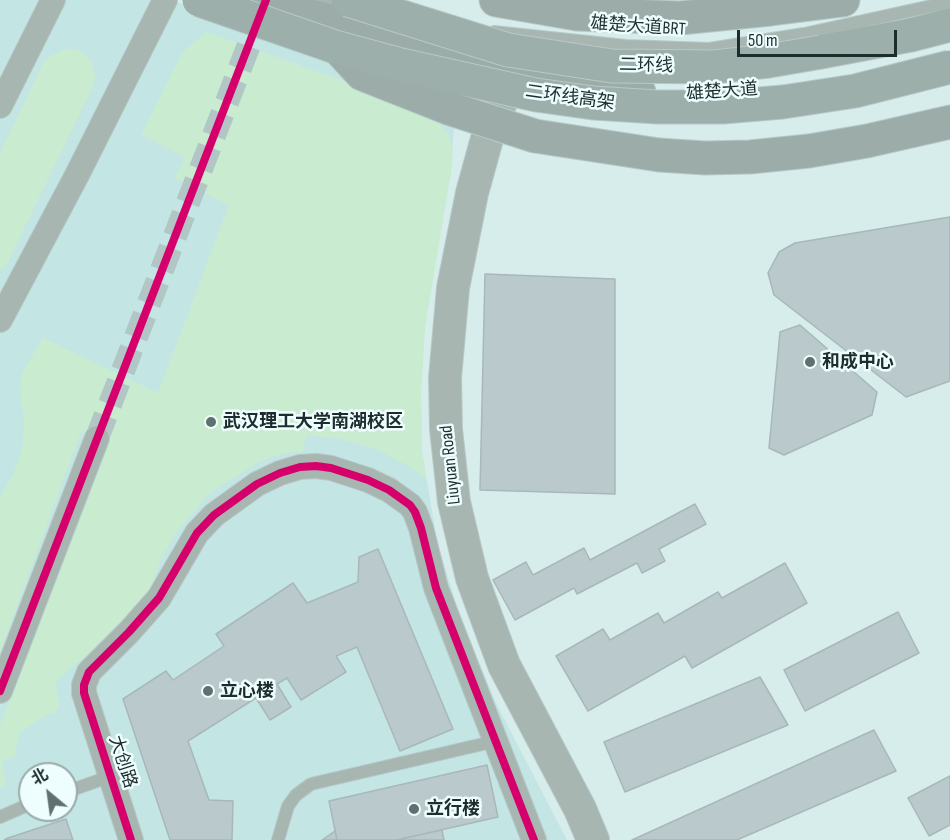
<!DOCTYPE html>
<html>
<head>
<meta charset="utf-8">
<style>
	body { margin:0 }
	#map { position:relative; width:950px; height:840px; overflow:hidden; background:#d7edec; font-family:"Sofia Sans Condensed","Noto Sans SC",sans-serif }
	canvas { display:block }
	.north { position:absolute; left:18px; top:762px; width:60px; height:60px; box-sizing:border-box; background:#eefdfd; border:2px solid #9aa9a9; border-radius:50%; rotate:331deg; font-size:16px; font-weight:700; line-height:24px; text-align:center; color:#1d2c2c }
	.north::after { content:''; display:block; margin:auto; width:21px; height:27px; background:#5e706f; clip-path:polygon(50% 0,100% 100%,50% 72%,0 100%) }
	.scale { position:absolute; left:737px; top:30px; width:160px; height:27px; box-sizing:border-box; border:3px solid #1d2c2c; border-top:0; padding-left:8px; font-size:18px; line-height:21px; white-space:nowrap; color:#1d2c2c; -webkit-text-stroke:4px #eefdfd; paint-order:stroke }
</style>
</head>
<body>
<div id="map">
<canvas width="950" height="840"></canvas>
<div class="north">北</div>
<div class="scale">50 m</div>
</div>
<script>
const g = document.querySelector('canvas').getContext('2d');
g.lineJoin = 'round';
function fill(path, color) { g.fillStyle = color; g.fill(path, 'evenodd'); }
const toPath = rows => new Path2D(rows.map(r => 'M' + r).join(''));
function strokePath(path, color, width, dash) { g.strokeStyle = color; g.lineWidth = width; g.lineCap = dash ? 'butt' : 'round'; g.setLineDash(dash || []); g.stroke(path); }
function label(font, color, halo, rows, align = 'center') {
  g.font = font + ' "Sofia Sans Condensed","Noto Sans SC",sans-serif'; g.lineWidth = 5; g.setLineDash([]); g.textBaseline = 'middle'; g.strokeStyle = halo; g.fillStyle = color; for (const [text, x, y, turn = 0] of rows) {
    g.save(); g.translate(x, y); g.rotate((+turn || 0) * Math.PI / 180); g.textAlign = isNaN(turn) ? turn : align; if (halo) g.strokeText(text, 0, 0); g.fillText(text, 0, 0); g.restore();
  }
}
const built = toPath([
	[0,0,172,0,351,65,456,100,451,172,425,326,421,393,422,451,437,541,459,613,496,703,567,840,0,840],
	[30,774,66,774,66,810,30,810]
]);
const green = toPath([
	[206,32,423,109,434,116,448,134,453,151,451,172,425,326,421,393,422,451,426,479,407,465,376,449,337,438,306,435,303,452,284,453,271,457,257,463,217,488,204,500,176,533,163,555,150,588,129,618,55,682,59,706,55,713,47,714,19,733,15,756,1,761,7,784,0,788,0,725,109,443,81,432,0,652,0,496,13,475,22,449,24,423,20,384,22,373,43,338,158,393,229,205,175,178,185,157,141,135,182,53],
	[66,49,75,50,84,54,91,61,94,69,95,79,92,88,8,262,0,271,0,153,43,64,49,57]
]);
const building = toPath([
	[950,217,950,381,906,397,774,295,768,273,779,252,795,243,950,217],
	[485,274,615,279,615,494,480,490,485,274],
	[800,325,877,392,872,415,784,455,769,448,780,332,800,325],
	[695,504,706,524,659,549,665,561,642,573,637,563,577,594,574,588,515,620,493,580,526,562,533,575,584,548,590,560,695,504],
	[378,549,453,729,400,751,357,647,336,656,346,672,301,700,287,678,277,684,291,707,270,720,256,698,188,741,209,800,233,801,232,840,170,840,123,699,166,671,173,680,224,646,216,634,293,583,307,603,358,582,359,557,378,549],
	[785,563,807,603,692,668,685,656,588,711,556,656,603,629,610,640,658,613,664,623,718,592,722,598,785,563],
	[898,612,919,653,805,711,784,670,898,612],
	[760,677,788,725,625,792,604,742,760,677],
	[874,730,896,771,737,840,632,840,874,730],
	[487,765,498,817,397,840,337,840,329,801,487,765],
	[950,776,950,825,929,836,908,798,950,776],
	[66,819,73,840,4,840,8,838,66,819],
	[442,830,444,840,397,840,405,838,442,830],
	[335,831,337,840,322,840,335,831]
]);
const minorTunnel = toPath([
	[97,438,264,6]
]);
const service = toPath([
	[324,0,348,7],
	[494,32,626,46,709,49,804,34,950,2],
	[66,792,111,776],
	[0,817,30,804],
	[278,840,288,806,296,795,311,784,496,741]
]);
const minor = toPath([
	[0,106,53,0],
	[0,320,77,175,165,0],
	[0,691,97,438],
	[131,840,84,693,84,685,89,672,129,632,159,598,197,533,214,515,257,484,280,473,300,467,316,466,331,468,368,480,389,490,410,505,415,512,421,528,436,588,534,840]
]);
const tertiary = toPath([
	[514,69,488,135,472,193,453,288,445,378,446,429,454,502,472,578,504,665,580,809,593,840]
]);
const primary = toPath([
	[250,0,514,69,600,88,639,92],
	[496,0,577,14,680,18,771,9,843,0],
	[535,136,659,155,705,158,750,157,809,151,867,141,950,122]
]);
const trunk = toPath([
	[821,52,911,35,950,25]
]);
const primaryBridge = toPath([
	[338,48,362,74,448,108,535,136]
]);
const trunkBridge = toPath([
	[199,0,338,48,397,64,536,95,593,103,657,107,723,107,783,102,855,91,950,67],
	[348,0,508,50,612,66,714,67,769,61,821,52]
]);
const cycleway = toPath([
	[0,691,266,0],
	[131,840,84,693,84,685,89,672,129,632,159,598,197,533,214,515,257,484,280,473,300,467,316,466,331,468,368,480,389,490,410,505,415,512,421,528,436,588,534,840]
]);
const markers = [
	[810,362,6,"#5e706f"],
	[211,422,6,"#5e706f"],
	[208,691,6,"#5e706f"],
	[414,809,6,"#5e706f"]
];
const streetNames = [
	["雄楚大道BRT",638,27,4],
	["二环线",646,66,1],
	["雄楚大道",722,92,-4],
	["二环线高架",570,98,8],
	["Liuyuan Road",451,465,-96],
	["大创路",122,762,72]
];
const poiNames = [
	["和成中心",822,362],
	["武汉理工大学南湖校区",223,422],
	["立心楼",220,691],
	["立行楼",426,809]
];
fill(built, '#c3e6e5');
fill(green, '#c9ecd0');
fill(building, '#bacacc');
strokePath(building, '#a8b8b9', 1.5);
strokePath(minorTunnel, '#b2c6c6', 24, [24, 12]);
strokePath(service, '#b7c9c8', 14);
strokePath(minor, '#b7c9c8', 26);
strokePath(tertiary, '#b7c9c8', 34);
strokePath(primary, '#b7c9c8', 35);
strokePath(trunk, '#b7c9c8', 35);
strokePath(service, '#a8b6b1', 12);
strokePath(minor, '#a8b6b1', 24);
strokePath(tertiary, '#a8b6b1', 32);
strokePath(primary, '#9cada9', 33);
strokePath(trunk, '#9cafaa', 33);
strokePath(primaryBridge, '#b7c9c8', 35, []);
strokePath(trunkBridge, '#b7c9c8', 35, []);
strokePath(primaryBridge, '#9cada9', 33);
strokePath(trunkBridge, '#9cafaa', 33);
strokePath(cycleway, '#d6006c', 8);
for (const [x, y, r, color] of markers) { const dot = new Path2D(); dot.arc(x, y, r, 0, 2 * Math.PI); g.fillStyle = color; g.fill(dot); strokePath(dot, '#eefdfd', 2); }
label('18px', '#1d2c2c', '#eefdfd', streetNames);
label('bold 18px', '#1d2c2c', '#eefdfd', poiNames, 'left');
</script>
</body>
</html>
